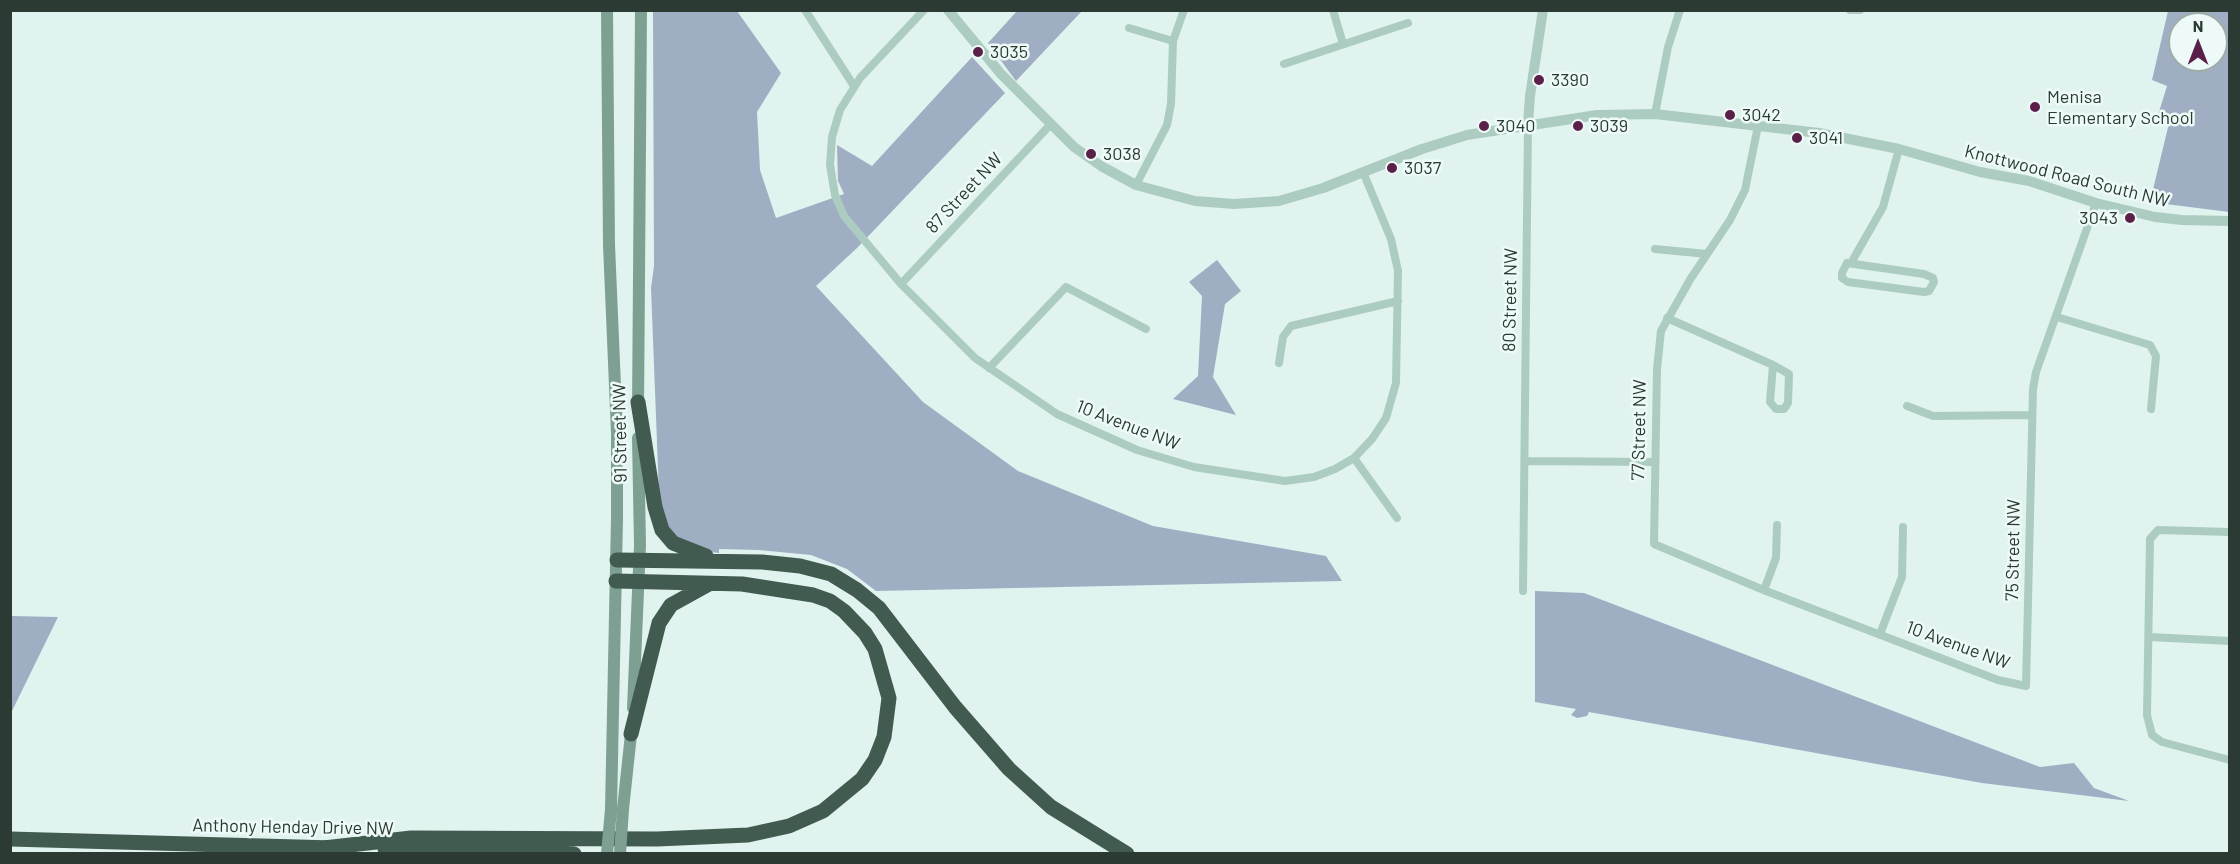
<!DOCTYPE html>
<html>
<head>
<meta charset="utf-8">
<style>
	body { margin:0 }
	#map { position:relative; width:2240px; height:864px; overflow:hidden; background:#e0f3ef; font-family:Barlow,sans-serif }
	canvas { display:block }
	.frame { position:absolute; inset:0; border:12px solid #2b3a33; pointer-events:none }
	.north { position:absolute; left:2168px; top:12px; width:60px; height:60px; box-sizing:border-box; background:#edfaf8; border:2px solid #9fada9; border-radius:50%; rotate:0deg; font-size:16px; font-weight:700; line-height:24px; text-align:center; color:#2b3a33 }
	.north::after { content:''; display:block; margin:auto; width:21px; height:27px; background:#5b2049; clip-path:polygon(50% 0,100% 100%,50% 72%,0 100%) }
</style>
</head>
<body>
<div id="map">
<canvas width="2240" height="864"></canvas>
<div class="frame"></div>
<div class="north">N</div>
</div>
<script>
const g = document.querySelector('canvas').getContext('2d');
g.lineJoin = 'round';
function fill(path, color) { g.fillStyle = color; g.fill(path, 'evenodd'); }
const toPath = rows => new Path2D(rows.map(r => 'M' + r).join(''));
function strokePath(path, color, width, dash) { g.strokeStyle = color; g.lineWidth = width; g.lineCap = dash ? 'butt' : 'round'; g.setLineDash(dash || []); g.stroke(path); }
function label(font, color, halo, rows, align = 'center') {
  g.font = font + ' Barlow,sans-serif'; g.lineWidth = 5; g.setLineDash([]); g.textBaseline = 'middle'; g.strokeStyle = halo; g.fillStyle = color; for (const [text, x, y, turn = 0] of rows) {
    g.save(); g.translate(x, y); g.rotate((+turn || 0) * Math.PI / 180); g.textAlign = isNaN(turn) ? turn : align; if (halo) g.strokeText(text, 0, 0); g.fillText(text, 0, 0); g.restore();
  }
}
const green = toPath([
	[653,11,737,11,781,73,757,112,760,170,776,218,844,194,838,181,837,145,872,166,972,57,1005,93,857,248,816,286,923,402,1018,471,1153,526,1326,556,1342,581,876,591,847,569,811,555,759,550,719,549,719,553,702,551,678,539,665,522,659,494,651,288,654,266],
	[1017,11,1082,11,1016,81,988,43],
	[2168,11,2229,11,2229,212,2150,202,2170,119,2158,115,2167,86,2152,80],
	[2180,24,2216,24,2216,60,2180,60],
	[1217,260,1241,291,1225,304,1213,377,1236,415,1173,399,1198,376,1202,296,1189,282],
	[1535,591,1584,593,2040,767,2074,763,2094,788,2129,801,1982,783,1589,712,1587,716,1577,718,1571,715,1576,709,1535,702],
	[11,616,58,617,11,713,10,616]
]);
const minor = toPath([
	[805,10,854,86],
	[924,10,860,78,840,110,832,137,830,165,835,195,844,216,901,284,975,358,1057,414,1137,450,1194,467,1285,481,1314,477,1335,469,1354,458,1372,439,1386,418,1396,383,1398,271,1391,239,1363,172],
	[1333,10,1343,44],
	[1850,10,1860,10],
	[1129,28,1173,41],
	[1284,64,1408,23],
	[1655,114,1668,47,1680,10],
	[1758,126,1745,190,1730,220,1691,278,1661,331,1657,369,1654,544,1766,591,1998,680,2026,686,2033,389,2036,372,2096,203],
	[1136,185,1167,125,1171,104,1173,41,1184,10],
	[1655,249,1707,254],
	[1847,263,1924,274,1933,278,1934,282,1929,291,1924,292,1848,282,1842,278,1842,273,1847,263],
	[1851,263,1883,207,1899,149],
	[901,284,1050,125],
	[2057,317,2150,345,2156,356,2151,409],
	[1667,318,1773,365],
	[1279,363,1283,337,1291,326,1398,301],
	[1773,365,1789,374,1788,403,1784,409,1776,409,1770,402,1773,365],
	[989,368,1066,287,1146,329],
	[1907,406,1933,416,2031,415],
	[1354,458,1397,518],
	[1525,461,1655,462],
	[2230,532,2158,530,2150,539,2147,715,2152,735,2162,742,2230,760],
	[1764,590,1776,558,1777,525],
	[1523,591,1528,124],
	[1880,634,1902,577,1903,527],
	[2149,637,2230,641]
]);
const tertiary = toPath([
	[948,10,1001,74,1074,147,1101,166,1136,185,1195,201,1234,204,1279,201,1323,188,1422,149,1467,135,1597,115,1655,114,1819,133,1899,149,1980,172,2029,181,2096,203,2155,217,2182,220,2230,221],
	[1528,124,1530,96,1543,10]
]);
const secondary = toPath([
	[607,10,609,245,617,433,617,518,611,809],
	[638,411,641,10],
	[633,708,640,545,638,438],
	[623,809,632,725]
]);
const motorway = toPath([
	[638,402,655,507,662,530,673,543,706,556],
	[617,560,762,562,800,566,831,574,857,590,879,608,955,707,1009,769,1051,807,1127,854],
	[631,734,659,623,671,605,709,584],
	[10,839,334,848],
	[324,848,411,838,657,839,748,835,789,826,823,811,862,779,875,760,884,737,889,698,875,649,865,633,844,611,830,601,813,595,742,584,616,581],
	[385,849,574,854]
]);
const secondaryBridge = toPath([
	[607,854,611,809],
	[620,854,623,809]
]);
const markers = [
	[978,52,6,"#5b2049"],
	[1539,80,6,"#5b2049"],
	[2035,107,6,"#5b2049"],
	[1730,115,6,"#5b2049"],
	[1484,126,6,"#5b2049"],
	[1578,126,6,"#5b2049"],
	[1797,138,6,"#5b2049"],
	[1091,154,6,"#5b2049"],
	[1392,168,6,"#5b2049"],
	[2130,218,6,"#5b2049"]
];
const poiNames = [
	["3035",990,52],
	["3390",1551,80],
	["Menisa",2047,97],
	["Elementary School",2047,118],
	["3042",1742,115],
	["3040",1496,126],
	["3039",1590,126],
	["3041",1809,138],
	["3038",1103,154],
	["3037",1404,168],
	["3043",2118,218,"right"]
];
const streetNames = [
	["Knottwood Road South NW",2067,176,14],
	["87 Street NW",964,193,-47],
	["80 Street NW",1510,300,-89],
	["10 Avenue NW",1128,425,21],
	["77 Street NW",1639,430,-89],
	["91 Street NW",620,433,-91],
	["75 Street NW",2013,550,-89],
	["10 Avenue NW",1958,645,20],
	["Anthony Henday Drive NW",293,827,1]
];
fill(green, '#a0aec3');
strokePath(minor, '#acccc2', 8);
strokePath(tertiary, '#acccc2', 10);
strokePath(secondary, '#7da092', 12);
strokePath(motorway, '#425b50', 15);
strokePath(secondaryBridge, '#7da092', 12);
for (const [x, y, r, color] of markers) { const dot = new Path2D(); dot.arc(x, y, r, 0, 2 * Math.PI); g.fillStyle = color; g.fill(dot); strokePath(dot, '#edfaf8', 2); }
label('18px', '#2b3a33', '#edfaf8', poiNames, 'left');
label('18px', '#2b3a33', '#edfaf8', streetNames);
</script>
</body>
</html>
